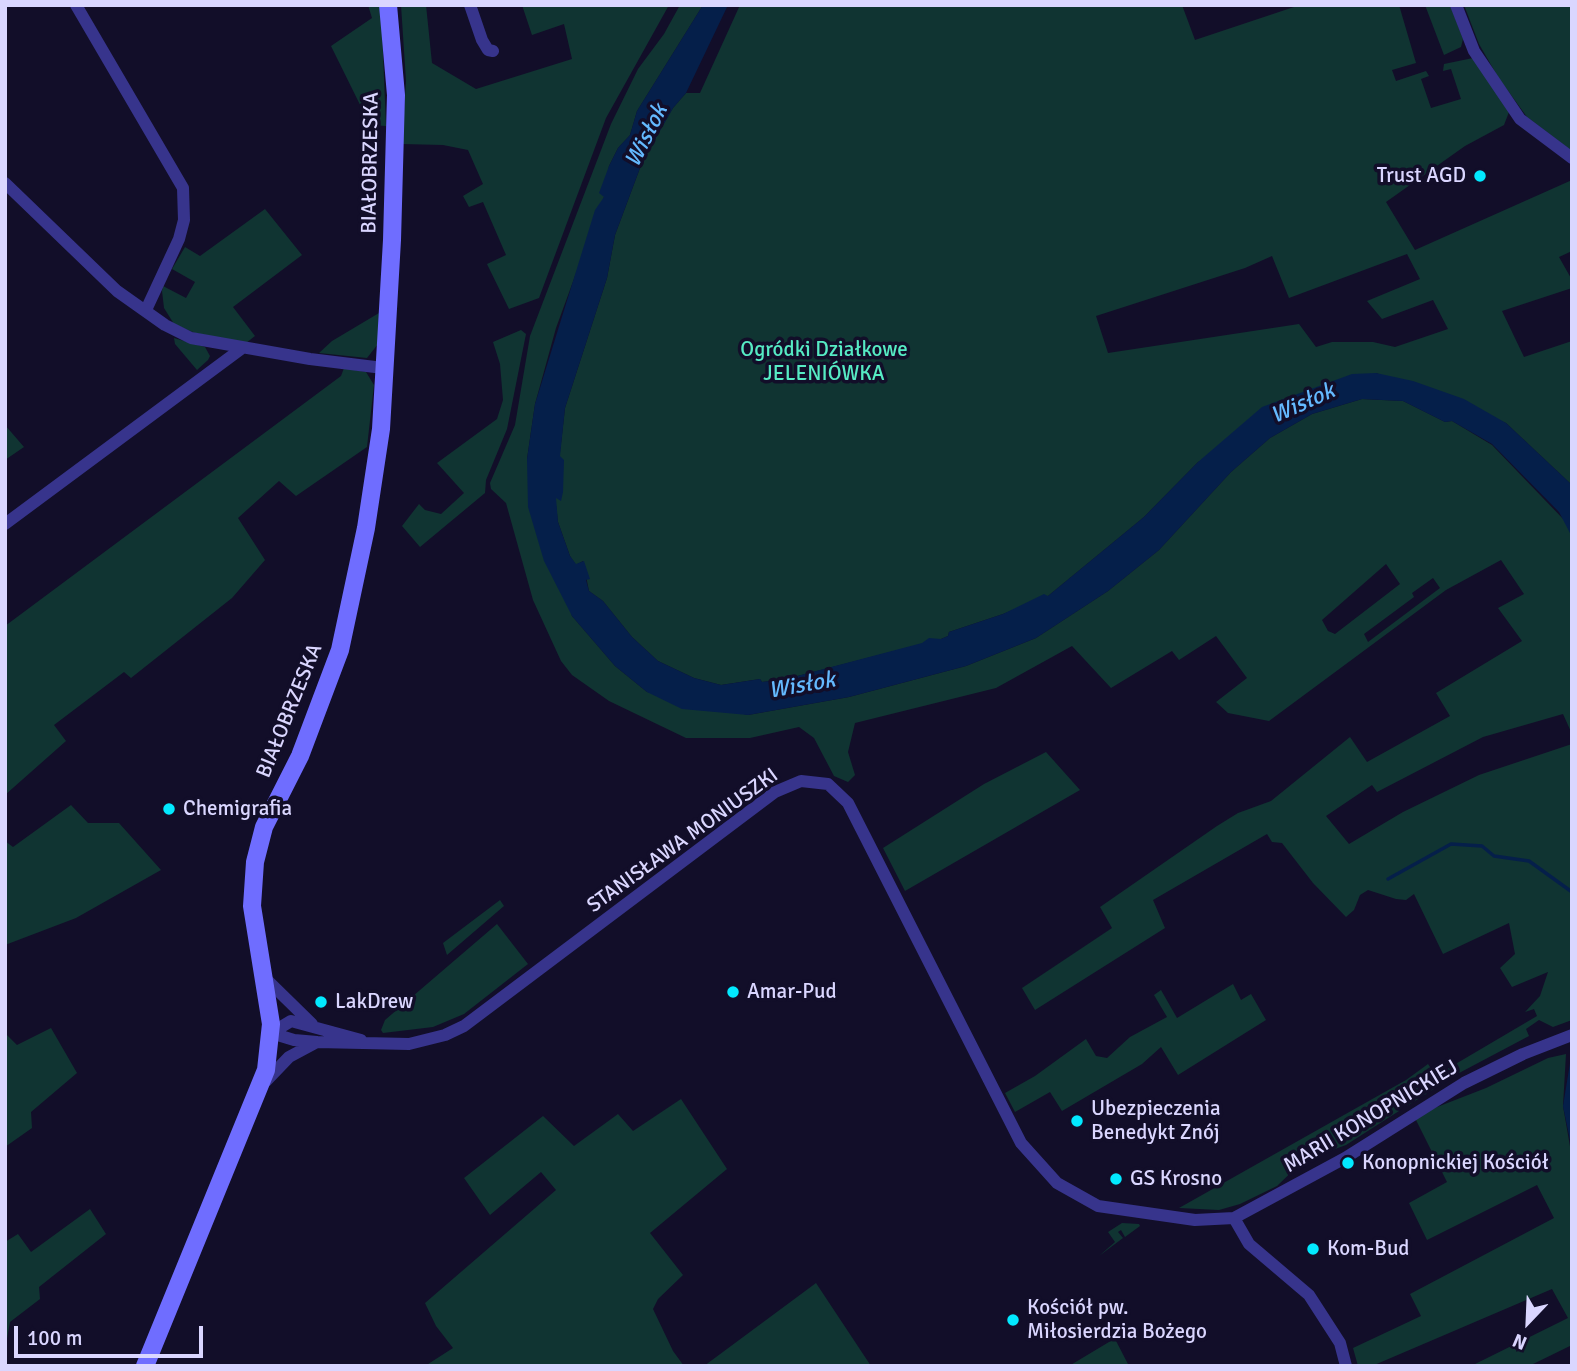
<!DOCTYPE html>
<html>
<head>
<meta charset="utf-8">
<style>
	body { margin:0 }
	#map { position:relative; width:1577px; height:1371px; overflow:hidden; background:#120e29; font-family:Signika,sans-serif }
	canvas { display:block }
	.frame { position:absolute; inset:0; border:7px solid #dad6ff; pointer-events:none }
	.north { position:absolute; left:1493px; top:1287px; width:70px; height:70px; -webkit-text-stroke:5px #120e29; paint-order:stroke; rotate:203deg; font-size:19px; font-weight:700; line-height:28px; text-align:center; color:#dad6ff }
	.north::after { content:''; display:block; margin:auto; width:24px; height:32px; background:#dad6ff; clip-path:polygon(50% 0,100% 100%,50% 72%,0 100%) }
	.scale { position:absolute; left:14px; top:1326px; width:189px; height:32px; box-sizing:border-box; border:4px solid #dad6ff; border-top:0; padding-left:9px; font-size:21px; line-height:24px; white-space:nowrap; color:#dad6ff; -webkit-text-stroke:5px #120e29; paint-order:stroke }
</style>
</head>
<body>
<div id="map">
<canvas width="1577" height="1371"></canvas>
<div class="frame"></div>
<div class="north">N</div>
<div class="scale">100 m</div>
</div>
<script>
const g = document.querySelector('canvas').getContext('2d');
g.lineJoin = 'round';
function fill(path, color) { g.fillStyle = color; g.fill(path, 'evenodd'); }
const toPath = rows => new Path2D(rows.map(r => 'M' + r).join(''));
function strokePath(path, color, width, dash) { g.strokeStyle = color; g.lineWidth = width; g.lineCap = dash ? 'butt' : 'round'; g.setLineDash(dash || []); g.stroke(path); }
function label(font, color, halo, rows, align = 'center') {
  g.font = font + ' Signika,sans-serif'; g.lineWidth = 7; g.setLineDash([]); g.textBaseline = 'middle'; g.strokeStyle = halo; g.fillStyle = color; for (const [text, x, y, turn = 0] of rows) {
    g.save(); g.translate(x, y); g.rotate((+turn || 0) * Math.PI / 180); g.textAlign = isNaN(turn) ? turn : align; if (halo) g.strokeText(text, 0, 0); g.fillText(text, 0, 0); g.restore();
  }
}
const green = toPath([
	[368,5,381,5,386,126,370,125,331,46,372,18],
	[401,5,426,5,432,63,476,89,572,59,564,24,532,35,522,5,669,5,606,118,539,298,509,309,487,264,506,255,483,202,469,207,463,196,483,184,468,150,443,145,402,144,406,81],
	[680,5,703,5,637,111,630,135,618,148,609,166,604,197,556,328,535,404,527,459,572,616,615,666,647,692,748,715,849,697,966,666,1036,638,1108,591,1159,550,1231,472,1270,438,1312,414,1362,399,1403,401,1445,422,1452,421,1492,445,1567,523,1572,537,1572,734,1563,714,1483,737,1377,792,1372,785,1326,816,1349,844,1403,812,1479,775,1572,744,1572,1020,1553,1027,1539,1020,1526,1029,1529,1036,1461,1072,1407,1106,1404,1100,1408,1092,1537,1016,1534,1009,1525,1012,1540,996,1548,972,1512,987,1500,968,1515,954,1509,923,1443,954,1414,894,1406,900,1396,899,1368,890,1360,895,1354,910,1346,917,1313,883,1282,843,1272,842,1267,834,1153,900,1165,928,1035,1010,1022,988,1112,928,1100,907,1217,826,1238,813,1271,801,1350,737,1367,762,1450,716,1436,693,1522,641,1498,608,1524,594,1501,560,1446,590,1269,721,1228,713,1216,702,1247,678,1216,636,1179,660,1172,651,1111,688,1072,646,996,688,855,723,848,752,855,775,848,782,834,776,814,738,799,727,750,738,686,738,609,701,572,675,561,661,533,600,506,503,491,489,490,483,515,425,530,336,611,124,638,69,664,34],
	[1386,564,1400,584,1335,634,1328,631,1322,620],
	[1433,578,1440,588,1368,642,1364,634,1414,597,1412,593],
	[740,5,1182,5,1195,40,1300,5,1399,5,1416,63,1392,70,1396,81,1426,71,1429,76,1421,79,1431,108,1461,99,1451,69,1443,71,1444,64,1473,58,1509,112,1504,125,1465,146,1386,202,1415,250,1572,180,1572,251,1559,257,1572,280,1572,288,1502,311,1524,357,1572,341,1572,485,1506,423,1376,373,1198,462,1144,517,1048,596,1003,614,949,632,948,636,941,639,786,679,762,682,760,679,721,685,694,678,658,661,632,637,603,601,589,591,583,561,576,565,570,556,558,522,555,497,565,408,607,278,615,235,643,160,673,108,686,93,700,93],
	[1407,254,1420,279,1367,301,1382,319,1433,300,1448,329,1395,347,1373,342,1332,342,1316,347,1299,324,1108,353,1096,316,1245,268,1272,256,1289,298],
	[1425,5,1450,5,1463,39,1461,47,1444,55],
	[1464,5,1572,5,1572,151,1527,117,1498,77,1479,44],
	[265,209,302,255,233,307,255,336,246,343,195,333,174,324,164,308,162,291,163,286,186,298,195,282,172,269,185,247,200,256],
	[379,313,378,344,367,358,319,353,332,341],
	[521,330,526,334,507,429,486,480,485,493,420,547,402,526,419,504,425,510,441,514,464,493,437,463,497,419,503,400,500,364,493,342],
	[174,338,205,347,210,356,208,360,197,370,175,344],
	[344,368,366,372,374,385,367,447,296,496,279,481,238,518,265,560,232,598,131,678,124,672,54,725,66,741,5,795,5,626,341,376],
	[5,425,24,447,5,460],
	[1046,752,1080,790,905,891,883,848,984,784],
	[71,805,88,823,119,823,161,870,76,918,5,945,5,841,13,847],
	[500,900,504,906,447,955,443,943],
	[497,924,528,964,464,1014,433,1027,383,1033,381,1030,385,1020],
	[1233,984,1241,1000,1251,994,1266,1020,1178,1075,1161,1047,1142,1064,1062,1111,1050,1092,1015,1112,1005,1093,1035,1076,1086,1039,1096,1056,1107,1058,1130,1037,1167,1017,1154,995,1161,990,1177,1018],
	[51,1028,77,1073,31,1112,32,1128,5,1147,5,1033,17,1045],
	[1566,1054,1563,1106,1572,1158,1572,1345,1529,1366,1471,1366,1568,1318,1552,1289,1372,1366,1358,1366,1353,1348,1421,1316,1410,1294,1554,1218,1537,1185,1427,1240,1409,1203,1447,1182,1414,1116,1486,1088,1548,1058],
	[1428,1064,1432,1070,1389,1096,1399,1111,1346,1145,1303,1161,1277,1186,1240,1204,1219,1210,1179,1208,1406,1080],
	[681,1099,727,1169,650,1233,683,1275,658,1299,653,1309,673,1351,684,1366,425,1366,453,1348,436,1326,425,1303,556,1190,541,1172,490,1215,464,1178,543,1116,574,1146,618,1114,633,1131],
	[90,1209,106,1234,39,1287,40,1299,10,1322,5,1350,5,1242,18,1234,31,1252],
	[1122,1223,1139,1224,1140,1226,1125,1237,1121,1230,1118,1232,1123,1238,1099,1256,1115,1242,1108,1232],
	[816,1283,871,1366,704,1366],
	[1115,1339,1129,1366,1069,1366,1114,1339]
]);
const water = toPath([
	[703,5,728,5,686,93,673,108,643,160,615,235,607,278,565,408,560,456,564,460,563,492,561,501,556,498,558,522,570,556,576,564,584,561,590,579,586,580,589,591,603,601,632,637,658,661,694,678,721,685,760,679,762,682,786,679,922,643,929,638,941,639,948,636,949,632,1003,614,1044,594,1048,596,1144,517,1198,462,1262,407,1352,374,1376,373,1413,381,1464,399,1506,423,1572,485,1572,537,1559,512,1492,444,1452,421,1445,422,1403,401,1362,399,1312,414,1270,438,1231,472,1159,550,1108,591,1036,638,966,666,849,697,748,715,682,709,647,692,615,666,572,616,544,561,528,507,527,459,535,404,595,210,604,197,599,193,609,166,618,148,630,135,637,111],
	[1572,1051,1572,1150,1563,1106]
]);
const stream = toPath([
	[1388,879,1451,844,1482,846,1494,856,1529,861,1572,892]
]);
const street = toPath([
	[76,5,183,188,184,220,179,239,146,310],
	[470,5,482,40,488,50,493,51],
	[1456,5,1474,51,1520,119,1572,158],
	[5,183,117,291,165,325,191,338,310,359,383,368],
	[5,524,241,349],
	[264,977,312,1024],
	[317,1042,294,1040,271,1033,291,1021,361,1040],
	[266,1081,289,1057,317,1042,409,1044,445,1035,464,1026,775,792,801,781,828,784,848,803,1021,1143,1057,1183,1098,1206,1195,1220,1234,1218,1345,1158,1464,1083,1523,1054,1572,1035],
	[1234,1218,1249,1244,1309,1295,1340,1343,1346,1366]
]);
const secondary = toPath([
	[145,1366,266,1070,271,1024,252,906,255,862,264,827,300,756,340,650,366,528,381,429,392,240,396,95,388,5]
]);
const markers = [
	[1480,176,7,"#02e9ff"],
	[169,809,7,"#02e9ff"],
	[733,992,7,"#02e9ff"],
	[321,1002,7,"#02e9ff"],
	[1077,1121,7,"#02e9ff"],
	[1348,1163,7,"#02e9ff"],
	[1116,1179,7,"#02e9ff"],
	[1313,1249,7,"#02e9ff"],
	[1013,1320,7,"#02e9ff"]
];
const streetNames = [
	["BIAŁOBRZESKA",371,163,-89],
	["BIAŁOBRZESKA",290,711,-68],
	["STANISŁAWA MONIUSZKI",683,841,-36],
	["MARII KONOPNICKIEJ",1371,1117,-31]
];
const poiNames = [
	["Trust AGD",1466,176,"right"],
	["Chemigrafia",183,809],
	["Amar-Pud",747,992],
	["LakDrew",335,1002],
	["Ubezpieczenia",1091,1109],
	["Benedykt Znój",1091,1133],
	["Konopnickiej Kościół",1362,1163],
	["GS Krosno",1130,1179],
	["Kom-Bud",1327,1249],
	["Kościół pw.",1027,1308],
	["Miłosierdzia Bożego",1027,1332]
];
const parkNames = [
	["Ogródki Działkowe",824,350],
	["JELENIÓWKA",824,374]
];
const waterNames = [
	["Wisłok",647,136,-63],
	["Wisłok",1303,404,-24],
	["Wisłok",802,686,-10]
];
fill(green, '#103432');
fill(water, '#051f4a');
strokePath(stream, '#051f4a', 3.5);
strokePath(street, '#37348c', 12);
strokePath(secondary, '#6f6dff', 18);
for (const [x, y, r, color] of markers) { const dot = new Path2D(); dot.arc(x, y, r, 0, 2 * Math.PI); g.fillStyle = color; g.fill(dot); strokePath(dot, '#120e29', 2.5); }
label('21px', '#dad6ff', '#120e29', streetNames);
label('21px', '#dad6ff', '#120e29', poiNames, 'left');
label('21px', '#56ebc4', '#120e29', parkNames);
label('italic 23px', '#64b9ff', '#120e29', waterNames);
</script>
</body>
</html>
